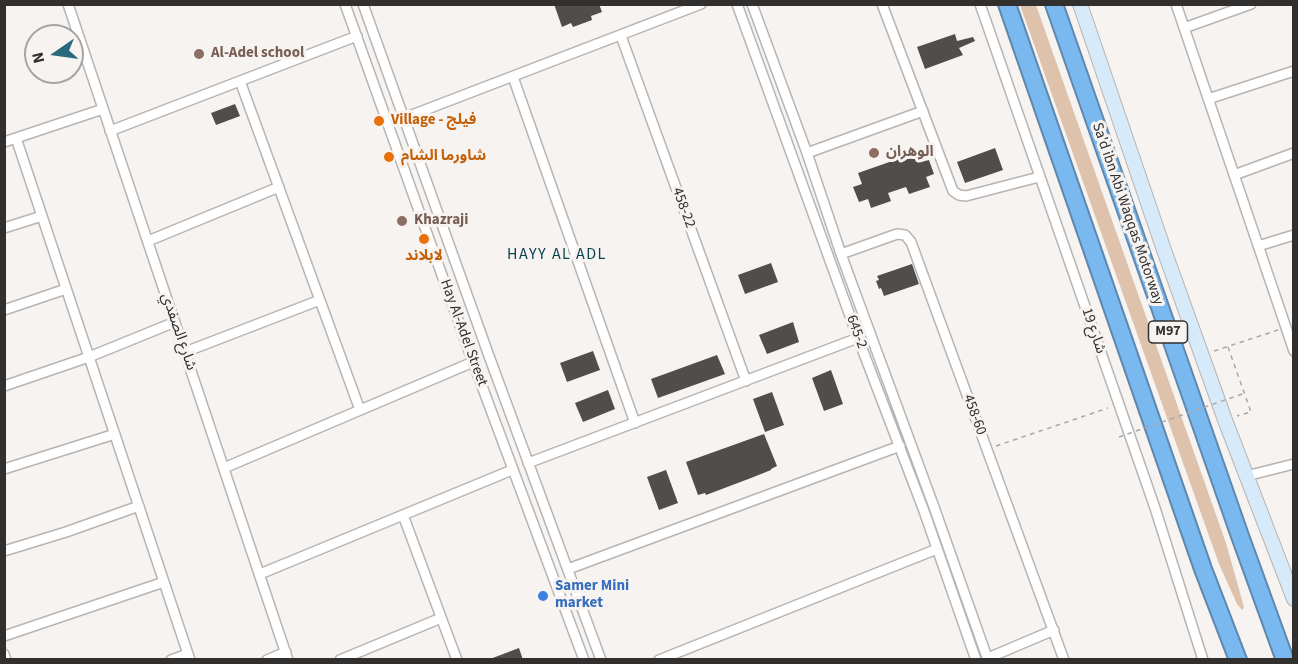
<!DOCTYPE html>
<html>
<head>
<meta charset="utf-8">
<style>
	body { margin:0 }
	#map { position:relative; width:1298px; height:664px; overflow:hidden; background:#f6f3f1; font-family:"Source Sans 3",sans-serif }
	canvas { display:block }
	.frame { position:absolute; inset:0; border:6px solid #31302f; pointer-events:none }
	.north { position:absolute; left:24px; top:24px; width:60px; height:60px; box-sizing:border-box; background:#f6f3f1; border:2px solid #a7a5a3; border-radius:50%; rotate:257deg; font-size:16px; font-weight:700; line-height:24px; text-align:center; color:#31302f }
	.north::after { content:''; display:block; margin:auto; width:21px; height:27px; background:#2a6a7f; clip-path:polygon(50% 0,100% 100%,50% 72%,0 100%) }
</style>
</head>
<body>
<div id="map">
<canvas width="1298" height="664"></canvas>
<div class="frame"></div>
<div class="north">N</div>
</div>
<script>
const g = document.querySelector('canvas').getContext('2d');
g.lineJoin = 'round';
function fill(path, color) { g.fillStyle = color; g.fill(path, 'evenodd'); }
const toPath = rows => new Path2D(rows.map(r => 'M' + r).join(''));
function strokePath(path, color, width, dash) { g.strokeStyle = color; g.lineWidth = width; g.lineCap = dash ? 'butt' : 'round'; g.setLineDash(dash || []); g.stroke(path); }
function label(font, color, halo, rows, align = 'center') {
  g.font = font + ' "Source Sans 3","Noto Sans Arabic",sans-serif'; g.lineWidth = 6; g.setLineDash([]); g.textBaseline = 'middle'; g.strokeStyle = halo; g.fillStyle = color; for (const [text, x, y, turn = 0] of rows) {
    g.save(); g.translate(x, y); g.rotate((+turn || 0) * Math.PI / 180); g.textAlign = isNaN(turn) ? turn : align; if (halo) g.strokeText(text, 0, 0); g.fillText(text, 0, 0); g.restore();
  }
}
const green = toPath([
	[1020,5,1036,5,1226,543,1244,607,1242,610,1237,604,1219,564]
]);
const building = toPath([
	[554,4,599,4,602,12,591,16,592,20,573,27,571,23,562,27],
	[955,34,957,41,973,37,975,41,959,48,963,55,925,69,917,47],
	[235,104,240,116,216,125,211,113],
	[995,148,1003,170,965,183,957,162],
	[918,152,921,162,929,160,934,174,926,177,930,187,909,194,906,187,888,193,891,201,871,208,868,199,859,202,853,187,862,184,858,173],
	[771,263,778,282,745,294,738,275],
	[912,264,919,284,884,296,881,288,879,289,876,281,879,280,877,276],
	[793,322,799,342,767,354,759,335],
	[593,351,600,370,567,382,560,363],
	[717,355,725,374,658,398,651,379],
	[831,370,843,404,824,411,812,378],
	[608,390,615,409,583,422,575,403],
	[772,392,784,425,765,432,753,399],
	[764,434,777,466,771,469,771,470,751,478,706,495,705,493,698,495,686,462],
	[666,470,678,503,659,510,647,477],
	[519,648,523,660,490,660,490,659]
]);
const path = toPath([
	[1228,347,1251,412,1237,416],
	[1214,351,1278,330],
	[996,446,1108,408]
]);
const street = toPath([
	[68,4,288,660],
	[345,4,473,362,584,660],
	[363,4,489,356,601,660],
	[737,4,858,338,924,511,976,660],
	[752,4,807,153,841,254,934,507,988,660],
	[882,4,953,191,959,195,966,196,1039,177],
	[980,4,1155,508,1203,660],
	[1176,4,1294,351],
	[1184,28,1251,4],
	[621,36,746,381],
	[513,77,635,423],
	[240,81,360,410],
	[1208,99,1294,71],
	[404,118,701,4],
	[110,131,357,36],
	[16,138,190,660],
	[4,142,103,109],
	[807,153,923,111],
	[1234,175,1294,153],
	[4,228,42,216],
	[148,241,279,187],
	[1258,246,1294,235],
	[841,254,897,234,905,235,911,242,1064,660],
	[4,310,66,289],
	[185,352,320,300],
	[4,386,89,357,175,322],
	[528,463,858,338],
	[224,468,473,362],
	[4,469,115,434],
	[1246,476,1294,464],
	[403,515,457,660],
	[4,551,66,532,139,506],
	[568,569,900,446],
	[260,574,512,470],
	[4,636,164,582],
	[4,654,6,660],
	[988,658,1054,630],
	[171,660,188,654],
	[267,660,286,652],
	[340,660,441,618],
	[659,660,937,549]
]);
const secondary = toPath([
	[1080,4,1164,250,1225,420,1294,599]
]);
const highway = toPath([
	[1007,4,1203,569,1238,660],
	[1054,4,1240,536,1285,660]
]);
const pathBridge = toPath([
	[1119,437,1245,393]
]);
const markers = [
	[199,54,6,"#8d6e63"],
	[379,121,6,"#e8710a"],
	[874,153,6,"#8d6e63"],
	[389,157,6,"#e8710a"],
	[402,221,6,"#8d6e63"],
	[424,239,6,"#e8710a"],
	[543,596,6,"#3f7fe0"]
];
const shields = [
	[1168,332,39]
];
const shieldNames = [
	["M97",1168,332]
];
const educationNames = [
	["Al-Adel school",211,54],
	["الوهران",886,153],
	["Khazraji",414,221]
];
const foodNames = [
	["Village - فيلج",391,121],
	["شاورما الشام",401,157],
	["لابلاند",424,257,"center"]
];
const streetNames = [
	["458-22",683,208,70],
	["Sa'd ibn Abi Waqqas Motorway",1127,214,71],
	["شارع 19",1093,331,71],
	["شارع الصفدي",178,332,71],
	["645-2",856,332,70],
	["Hay Al-Adel Street",463,333,70],
	["458-60",974,415,70]
];
const shopNames = [
	["Samer Mini",555,587],
	["market",555,604]
];
const neighbourhoodNames = [
	["HAYY AL ADL",557,255]
];
fill(green, '#dfc2ac');
fill(building, '#504d4b');
strokePath(street, '#b7b4b2', 12);
strokePath(secondary, '#b7b4b2', 16);
strokePath(highway, '#6088ac', 20);
strokePath(path, '#a9a7a5', 1.5, [4.5, 4.5]);
strokePath(street, '#fff', 9);
strokePath(secondary, '#d7eafa', 14);
strokePath(highway, '#7ab8f0', 16);
strokePath(pathBridge, '#a9a7a5', 1.5, [4.5, 4.5]);
for (const [x, y, r, color] of markers) { const dot = new Path2D(); dot.arc(x, y, r, 0, 2 * Math.PI); g.fillStyle = color; g.fill(dot); strokePath(dot, '#f6f3f1', 2); }
for (const [x, y, w] of shields) { const box = new Path2D(); box.roundRect(x - w / 2, y - 11, w, 22, 4.5); g.fillStyle = '#f6f3f1'; g.fill(box); strokePath(box, '#31302f', 1.5); }
label('bold 14px', '#31302f', null, shieldNames);
label('bold 15px', '#785e54', '#f6f3f1', educationNames, 'left');
label('bold 15px', '#c56008', '#f6f3f1', foodNames, 'left');
label('15px', '#31302f', '#f6f3f1', streetNames);
label('bold 15px', '#366cbe', '#f6f3f1', shopNames, 'left');
g.letterSpacing = '1.5px';
label('16px', '#0b4252', '#f6f3f1', neighbourhoodNames);
g.letterSpacing = '0px';
</script>
</body>
</html>
